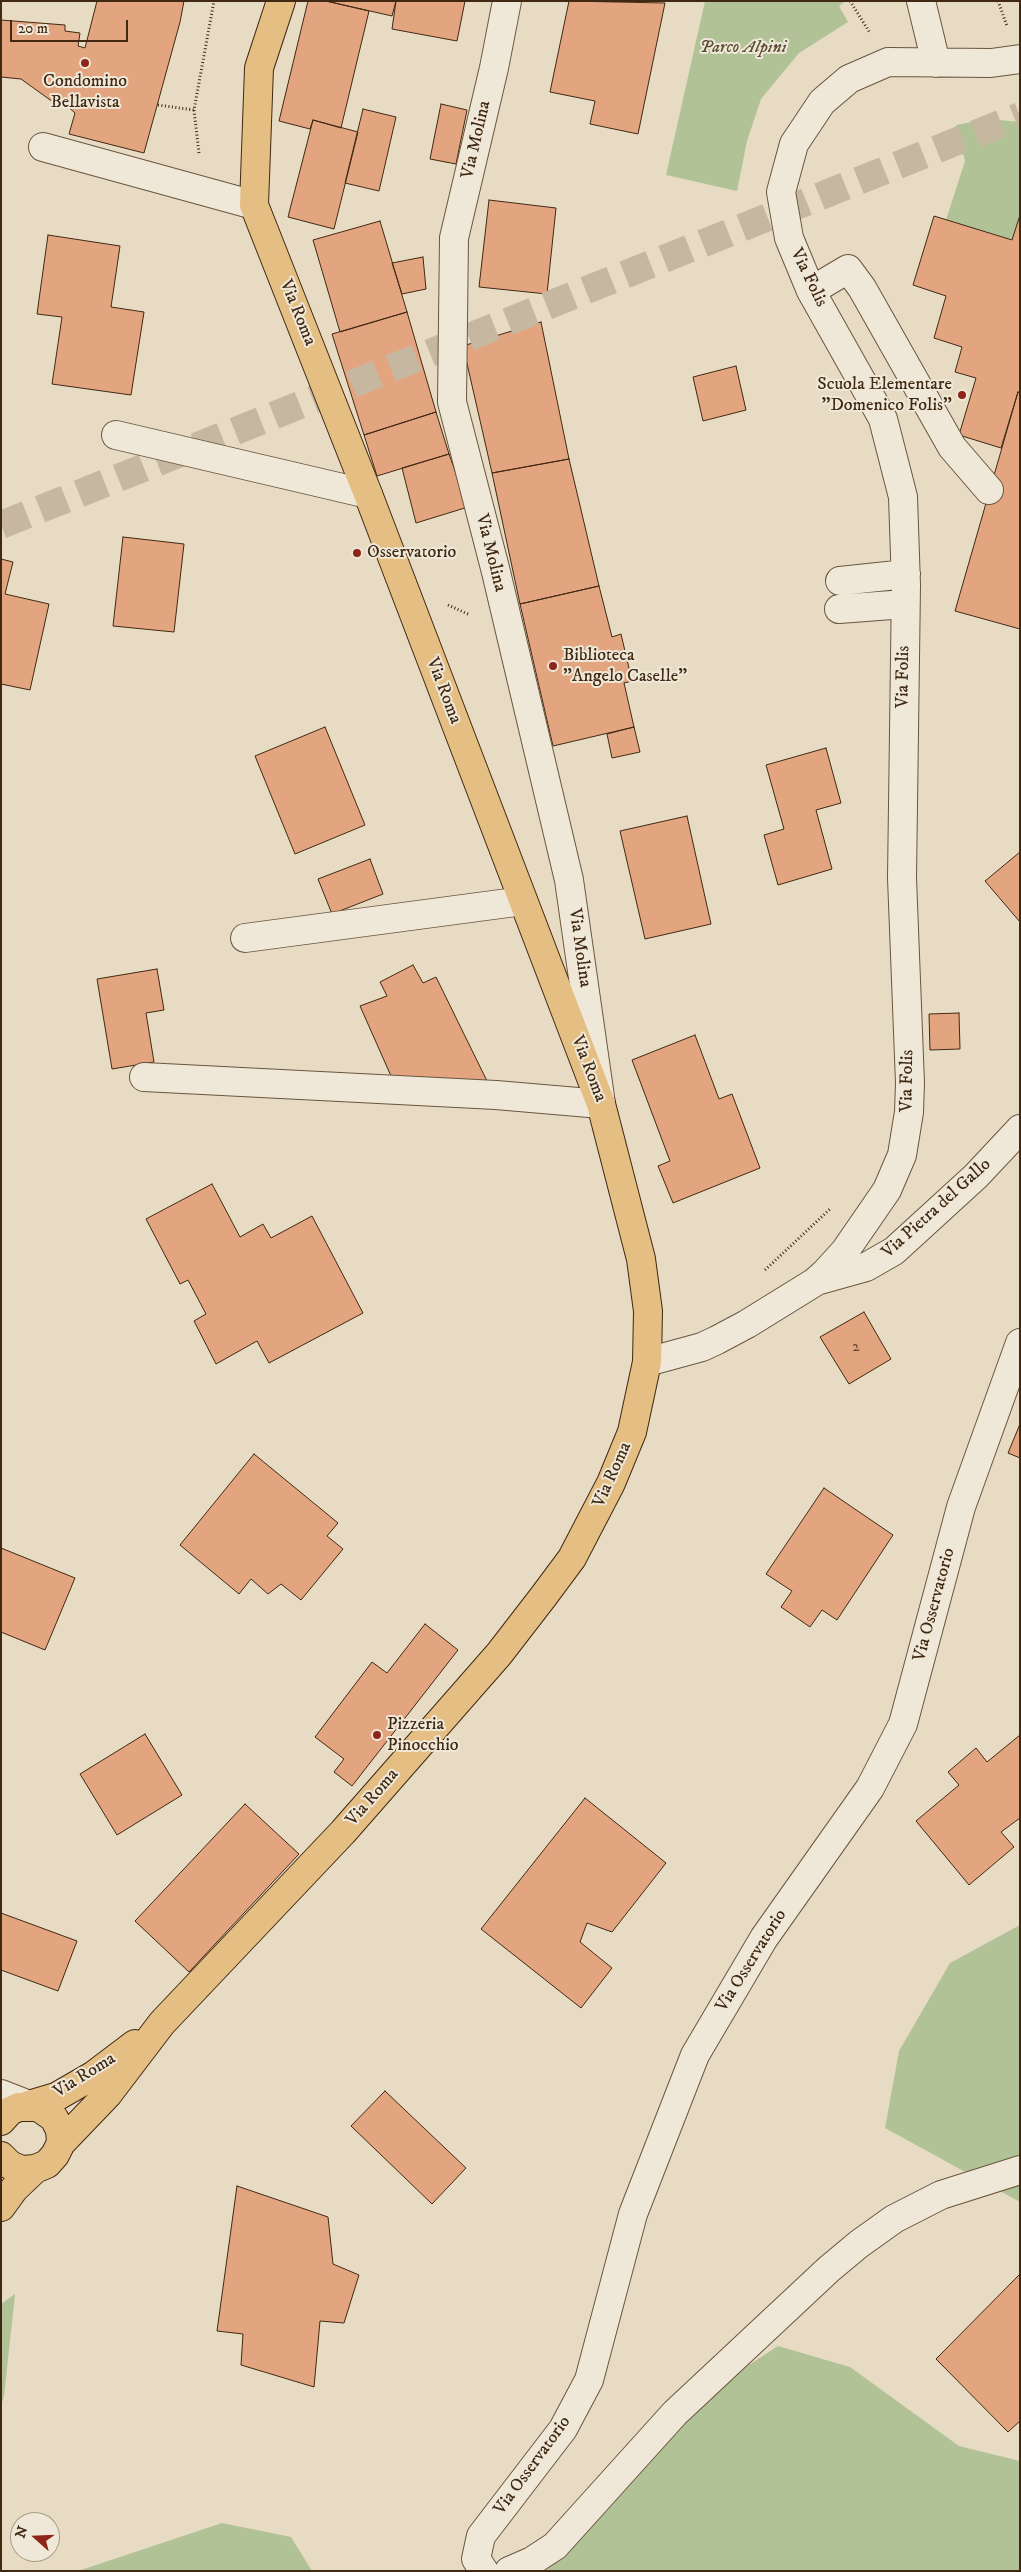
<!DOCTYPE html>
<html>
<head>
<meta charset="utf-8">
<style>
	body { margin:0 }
	#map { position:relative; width:1021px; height:2572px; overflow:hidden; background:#e7dcc3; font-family:"IM FELL DW Pica",serif }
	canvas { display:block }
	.frame { position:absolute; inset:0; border:2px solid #402812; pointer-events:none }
	.north { position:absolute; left:10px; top:2512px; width:50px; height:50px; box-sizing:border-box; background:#efe8d8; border:1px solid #a99b89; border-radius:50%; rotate:290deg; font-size:14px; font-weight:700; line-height:20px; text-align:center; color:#402812 }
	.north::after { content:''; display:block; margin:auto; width:18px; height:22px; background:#8f2418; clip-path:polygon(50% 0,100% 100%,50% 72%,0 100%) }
	.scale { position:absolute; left:10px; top:20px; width:118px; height:22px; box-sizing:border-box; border:2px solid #402812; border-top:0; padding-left:6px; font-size:15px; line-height:18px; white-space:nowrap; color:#402812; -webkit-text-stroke:4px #efe8d8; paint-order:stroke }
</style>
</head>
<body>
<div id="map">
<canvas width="1021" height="2572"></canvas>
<div class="frame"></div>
<div class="north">N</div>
<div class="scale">20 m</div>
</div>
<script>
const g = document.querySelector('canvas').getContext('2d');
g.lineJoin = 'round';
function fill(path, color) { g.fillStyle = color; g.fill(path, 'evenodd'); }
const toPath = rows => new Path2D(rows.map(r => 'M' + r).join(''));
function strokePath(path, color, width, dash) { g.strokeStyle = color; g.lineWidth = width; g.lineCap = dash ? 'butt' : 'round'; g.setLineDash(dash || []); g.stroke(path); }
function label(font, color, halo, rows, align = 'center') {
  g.font = font + ' "IM FELL DW Pica",serif'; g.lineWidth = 4; g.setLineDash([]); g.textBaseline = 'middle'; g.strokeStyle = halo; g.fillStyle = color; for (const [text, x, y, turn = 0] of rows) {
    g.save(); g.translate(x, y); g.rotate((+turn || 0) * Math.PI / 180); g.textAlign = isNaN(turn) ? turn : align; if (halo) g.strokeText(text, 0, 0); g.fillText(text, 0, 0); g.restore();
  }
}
const green = toPath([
	[705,1,846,1,839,6,848,22,799,53,761,99,747,141,737,191,666,175],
	[988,119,1020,122,1020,215,1012,240,946,220,965,161,956,125],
	[1020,1925,1020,2202,885,2128,899,2051,950,1963],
	[15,2294,4,2396,1,2406,1,2304],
	[778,2346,850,2367,959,2446,1020,2461,1020,2571,546,2571,675,2413],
	[222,2523,291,2537,312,2571,78,2571]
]);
const building = toPath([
	[97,1,184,1,180,22,144,153,69,134,75,113,65,104,53,102,21,79,1,77,1,20,65,25,65,31,80,33,78,46,85,48,97,1],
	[308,1,326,1,369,11,341,128,313,120,310,129,279,121,308,1],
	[326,1,396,1,392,16,326,1],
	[396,1,465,1,457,41,392,29,396,1],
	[569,1,665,3,638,134,590,124,595,101,550,92,569,1],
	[441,104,467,110,456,164,430,159,441,104],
	[363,109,396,117,379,191,345,183,363,109],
	[313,120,358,132,334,229,288,217,313,120],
	[489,200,556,208,547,294,479,287,489,200],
	[1020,215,1020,393,1018,392,1001,448,959,435,976,378,955,372,962,347,934,338,946,296,913,285,934,216,1012,240,1020,215],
	[380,221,407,312,340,332,313,240,380,221],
	[48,235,120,246,111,307,144,312,131,395,52,384,62,317,37,314,48,235],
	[423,257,426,289,402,294,392,263,423,257],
	[407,312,436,412,364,435,332,334,407,312],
	[541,322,569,459,492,473,463,346,541,322],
	[736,366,746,410,703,421,693,377,736,366],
	[1018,392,1020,393,1020,629,955,611,1018,392],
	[436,412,449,454,377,476,364,435,436,412],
	[449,454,468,507,416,523,402,468,449,454],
	[569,459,599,586,520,604,492,473,569,459],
	[123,537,184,544,174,632,113,626,123,537],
	[1,559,13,562,5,594,49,604,30,690,1,684,1,559],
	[599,586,612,637,621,634,632,681,624,683,634,727,553,746,520,604,599,586],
	[325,727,365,825,295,854,255,756,325,727],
	[634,727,640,752,612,758,607,734,634,727],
	[826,748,841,803,816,810,832,869,778,885,764,835,784,829,766,765,826,748],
	[687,816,711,924,645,939,620,831,687,816],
	[1020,852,1020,922,985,881,1020,852],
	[370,859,383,894,332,914,318,879,370,859],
	[413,965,423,983,436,977,488,1083,391,1076,360,1006,387,996,380,982,413,965],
	[157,969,164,1010,146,1013,154,1062,112,1069,97,979,157,969],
	[959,1013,960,1049,930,1050,929,1014,959,1013],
	[695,1035,719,1099,732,1094,760,1168,673,1203,658,1166,670,1161,632,1060,695,1035],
	[212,1184,240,1237,263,1224,271,1238,312,1216,363,1313,269,1363,257,1341,216,1364,194,1321,206,1314,188,1280,180,1284,146,1219,212,1184],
	[864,1312,891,1359,849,1384,820,1337,864,1312],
	[1020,1424,1020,1458,1008,1453,1020,1424],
	[254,1454,338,1523,327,1536,343,1549,301,1600,281,1584,268,1594,251,1579,239,1594,180,1545,254,1454],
	[824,1488,893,1535,837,1620,822,1610,810,1627,781,1607,792,1591,766,1574,824,1488],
	[1,1548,75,1578,45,1650,1,1632,1,1548],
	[425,1624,458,1650,352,1786,334,1772,344,1759,315,1737,372,1662,387,1673,425,1624],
	[145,1734,182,1795,117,1835,80,1774,145,1734],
	[1020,1735,1020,1818,1001,1832,1014,1847,969,1885,916,1821,959,1785,948,1772,976,1748,987,1762,1020,1735],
	[585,1798,666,1863,612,1932,587,1923,580,1942,612,1968,581,2008,481,1929,585,1798],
	[245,1804,299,1854,189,1972,135,1921,245,1804],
	[1,1913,77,1941,58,1991,1,1970,1,1913],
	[385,2091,466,2168,432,2204,351,2126,385,2091],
	[237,2186,328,2217,333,2264,359,2275,344,2323,320,2321,314,2387,241,2365,243,2334,217,2331,237,2186],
	[1020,2274,1020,2421,1008,2432,936,2359,1020,2274]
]);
const majorTunnel = toPath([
	[1,525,1020,116]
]);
const path = toPath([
	[850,1,870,33],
	[998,1,1007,26],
	[158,105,194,110],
	[199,153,194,110,214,1],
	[448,605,470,615],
	[765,1270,830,1209]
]);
const minor = toPath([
	[921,1,936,63],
	[43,147,254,205],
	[811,291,848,269,862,288,952,447,989,490],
	[116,435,368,494],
	[840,581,906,574],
	[839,609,905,604],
	[245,938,523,901],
	[144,1077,496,1095,601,1104,569,880,496,572,452,402,454,238,494,68,507,1],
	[816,1281,866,1267,894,1251,976,1176,1020,1129],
	[647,1362,702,1347,717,1340,747,1324,815,1282,825,1273,845,1251,887,1190,902,1155,909,1112,910,1083,902,878,906,585,903,497,883,419,811,291,789,238,781,192,794,144,822,102,849,79,888,62,991,63,1020,59],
	[1,2094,29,2105],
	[484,2571,476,2559,481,2536,563,2429,589,2380,633,2214,695,2055,764,1938,870,1788,903,1724,961,1507,1020,1343],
	[509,2571,532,2561,555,2546,675,2413,829,2269,859,2244,894,2219,941,2195,1020,2170]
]);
const major = toPath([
	[29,2105,56,2097,94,2075,135,2044],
	[1,2121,10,2111,19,2107,38,2107,54,2118,60,2130,61,2143,55,2155,47,2164,35,2169,22,2170,10,2165,1,2156],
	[61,2143,108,2094,162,2023,343,1832,499,1654,543,1597,572,1558,611,1483,632,1432,647,1362,648,1311,641,1259,601,1104,368,494,254,205,259,68,281,1],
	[1,2207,14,2189,35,2169]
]);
const markers = [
	[85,63,5,"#8f2418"],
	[962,395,5,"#8f2418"],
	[357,553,5,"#8f2418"],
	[553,666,5,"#8f2418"],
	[377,1735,5,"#8f2418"]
];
const numberNames = [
	["2",856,1348]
];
const parkNames = [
	["Parco Alpini",743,48]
];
const poiNames = [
	["Condomino",85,82,"center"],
	["Bellavista",85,103,"center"],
	["Scuola Elementare",952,385,"right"],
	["\"Domenico Folis\"",952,406,"right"],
	["Osservatorio",367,553],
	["Biblioteca",563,656],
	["\"Angelo Caselle\"",563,677],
	["Pizzeria",387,1725],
	["Pinocchio",387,1746]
];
const streetNames = [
	["Via Molina",477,140,-77],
	["Via Folis",808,278,64],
	["Via Roma",297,313,68],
	["Via Molina",490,553,76],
	["Via Folis",904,677,-89],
	["Via Roma",443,691,69],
	["Via Molina",579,948,82],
	["Via Roma",588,1069,69],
	["Via Folis",908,1081,-89],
	["Via Pietra del Gallo",937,1209,-42],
	["Via Roma",613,1475,-66],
	["Via Osservatorio",935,1605,-75],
	["Via Roma",373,1798,-49],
	["Via Osservatorio",752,1961,-58],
	["Via Roma",85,2076,-32],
	["Via Osservatorio",533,2466,-54]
];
fill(green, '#b1c297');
fill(building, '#e3a580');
strokePath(building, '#402812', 1);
strokePath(majorTunnel, '#c6b8a0', 28, [28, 14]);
strokePath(minor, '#6a553e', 30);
strokePath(major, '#402812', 30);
strokePath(path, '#402812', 3, [1, 2.5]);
strokePath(minor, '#efe8d8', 28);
strokePath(major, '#e4be82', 28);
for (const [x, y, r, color] of markers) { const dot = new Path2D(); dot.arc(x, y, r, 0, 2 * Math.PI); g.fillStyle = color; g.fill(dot); strokePath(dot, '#efe8d8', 2); }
label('15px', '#69472e', null, numberNames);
label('italic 18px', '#5c4e33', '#efe8d8', parkNames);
label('18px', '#402812', '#efe8d8', poiNames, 'left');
label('18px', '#402812', '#efe8d8', streetNames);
</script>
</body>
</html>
